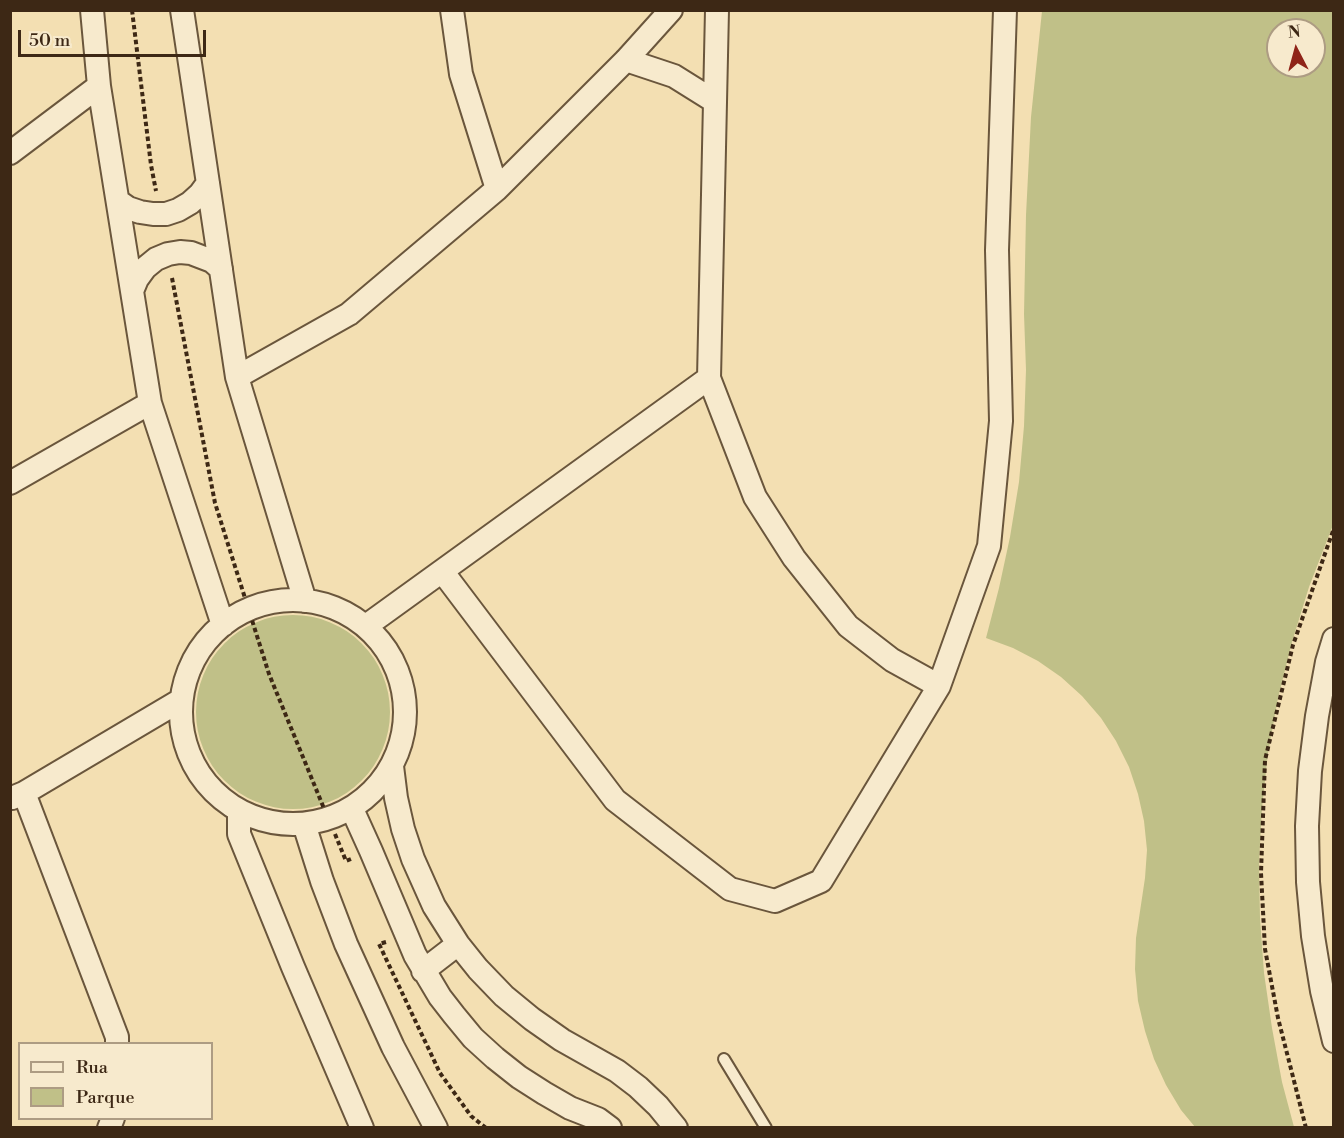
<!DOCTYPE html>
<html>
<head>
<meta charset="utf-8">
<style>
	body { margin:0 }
	#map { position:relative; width:1344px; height:1138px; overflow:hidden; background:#f3dfb2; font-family:"Libre Bodoni",serif }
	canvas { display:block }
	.frame { position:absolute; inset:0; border:12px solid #3d2815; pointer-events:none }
	.legend { position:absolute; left:18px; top:1042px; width:195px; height:78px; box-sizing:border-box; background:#f7eacd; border:2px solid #ad9c83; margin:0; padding:8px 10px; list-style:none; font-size:18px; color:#3d2815 }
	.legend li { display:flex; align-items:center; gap:12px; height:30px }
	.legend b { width:30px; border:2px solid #ad9c83 }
	.north { position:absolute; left:1266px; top:18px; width:60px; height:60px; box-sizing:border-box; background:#f7eacd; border:2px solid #ad9c83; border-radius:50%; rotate:354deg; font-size:16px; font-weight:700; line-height:24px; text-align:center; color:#3d2815 }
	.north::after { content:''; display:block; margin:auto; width:21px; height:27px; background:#8f2418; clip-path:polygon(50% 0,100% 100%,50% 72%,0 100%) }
	.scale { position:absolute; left:18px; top:30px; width:188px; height:27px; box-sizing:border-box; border:3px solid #3d2815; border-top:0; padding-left:8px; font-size:18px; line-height:21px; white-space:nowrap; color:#3d2815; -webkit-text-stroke:4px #f7eacd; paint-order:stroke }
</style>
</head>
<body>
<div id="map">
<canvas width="1344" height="1138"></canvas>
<div class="frame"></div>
<ul class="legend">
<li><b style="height:8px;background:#f7eacd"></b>Rua</li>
<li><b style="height:16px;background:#c0c088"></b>Parque</li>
</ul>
<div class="north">N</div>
<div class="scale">50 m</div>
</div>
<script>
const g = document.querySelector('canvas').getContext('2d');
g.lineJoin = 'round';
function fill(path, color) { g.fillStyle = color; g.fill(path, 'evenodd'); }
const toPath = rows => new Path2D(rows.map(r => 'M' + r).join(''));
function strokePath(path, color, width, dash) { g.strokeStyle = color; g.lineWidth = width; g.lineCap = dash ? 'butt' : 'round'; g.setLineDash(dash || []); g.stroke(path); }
const green = toPath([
	[1042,11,1333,11,1333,525,1309,587,1292,642,1278,698,1268,753,1262,808,1259,863,1260,918,1264,973,1272,1028,1282,1082,1294,1127,1195,1127,1181,1110,1166,1085,1154,1059,1145,1031,1138,1001,1135,969,1136,938,1145,878,1147,850,1144,821,1138,794,1129,767,1116,741,1101,718,1082,696,1061,677,1038,661,1013,648,986,638,999,588,1010,537,1019,482,1024,426,1026,370,1024,314,1026,215,1031,117],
	[1278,30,1314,30,1314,66,1278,66],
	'196 712a97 97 0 1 1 194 0a97 97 0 1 1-194 0Z'
]);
const path = toPath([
	[132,10,151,165,156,191],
	[172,278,215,503,269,674,325,811],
	[335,834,346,861,351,859],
	[386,942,379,944,440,1073,471,1116,486,1128],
	[1306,1128,1278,1018,1265,949,1261,873,1265,760,1293,645,1334,528]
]);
const service = toPath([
	[724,1059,766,1128]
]);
const minor = toPath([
	[92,10,99,86,150,403,223,625],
	[182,10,237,377,305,601],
	[452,10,461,74,497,189],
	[717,10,709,378,755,497,794,558,848,626,892,660,939,686],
	[626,60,674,76,714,101],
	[10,153,99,86],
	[118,201,128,208,140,212,153,214,166,214,178,210,190,203,200,194,208,183],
	[132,291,137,279,145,268,156,259,168,254,180,252,191,253,212,261,221,269],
	[237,377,349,314,497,189,626,60,671,10],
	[10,483,150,403],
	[442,571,615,800,730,889,775,901,821,881,939,686,989,546,1001,421,997,250,1005,10],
	'181 712a112 112 0 1 1 224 0a112 112 0 1 1-224 0Z',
	[366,626,709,378],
	[1334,639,1327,662,1317,716,1310,771,1307,826,1308,882,1313,936,1322,991,1334,1041],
	[392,766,396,798,403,829,413,859,434,906,458,944,478,969,504,996,532,1019,562,1040,617,1071,638,1087,658,1106,676,1128],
	[24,793,117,1037,117,1044],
	[12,798,24,793,181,700],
	[352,809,371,851,415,955,440,997,454,1015,473,1038,495,1058,519,1077,544,1093,570,1108,598,1119,610,1128],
	[239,811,239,834,293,967,362,1128],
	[304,824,322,881,346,944,393,1047,436,1128],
	[423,971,458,944],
	[109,1128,113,1118]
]);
fill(green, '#c0c088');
strokePath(service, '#6a563c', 14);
strokePath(minor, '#6a563c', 26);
strokePath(path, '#3d2815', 4, [4.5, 3]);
strokePath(service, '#f7eacd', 10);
strokePath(minor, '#f7eacd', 22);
</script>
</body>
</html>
